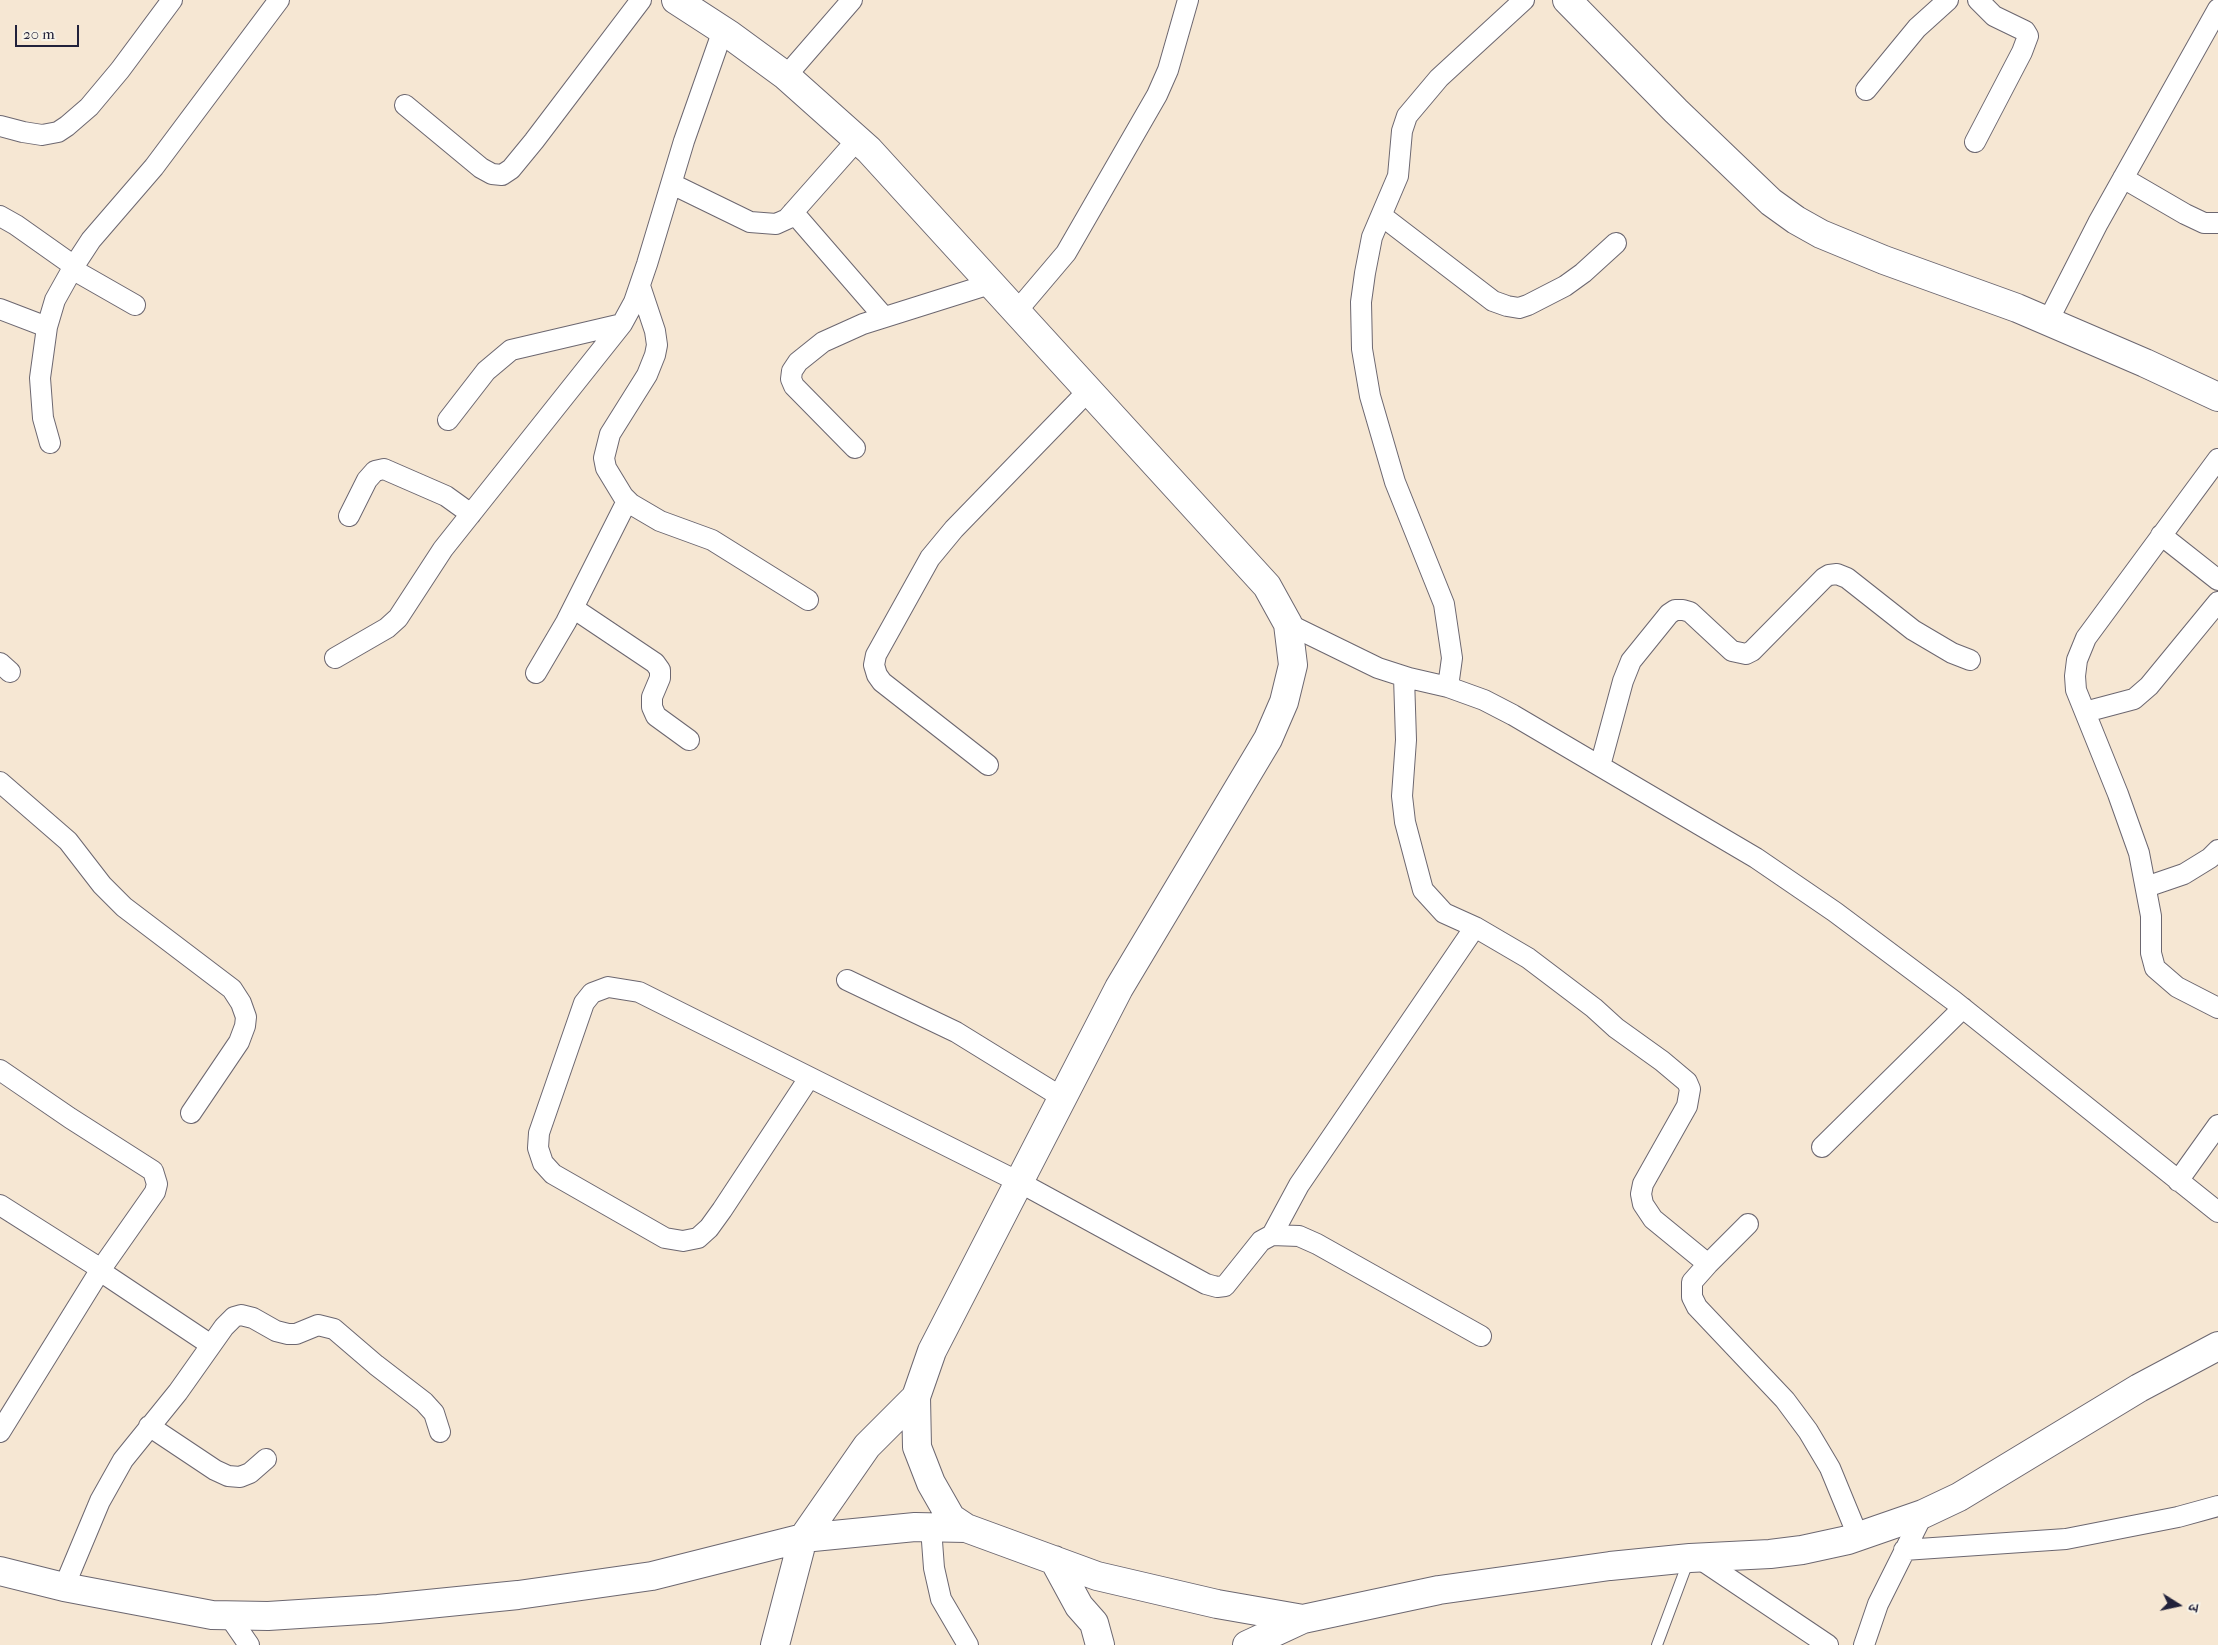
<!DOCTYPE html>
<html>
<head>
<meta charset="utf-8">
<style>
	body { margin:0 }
	#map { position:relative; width:2218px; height:1645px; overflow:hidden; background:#f6e7d3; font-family:"IM FELL French Canon","Noto Serif Devanagari",serif }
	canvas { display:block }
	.north { position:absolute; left:2153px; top:1580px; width:50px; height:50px; -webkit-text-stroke:4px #f7f3e8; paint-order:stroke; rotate:100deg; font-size:14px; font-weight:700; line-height:20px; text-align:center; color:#22223b }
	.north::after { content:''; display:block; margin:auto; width:18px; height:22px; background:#22223b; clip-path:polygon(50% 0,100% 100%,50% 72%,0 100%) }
	.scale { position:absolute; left:15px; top:25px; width:64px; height:22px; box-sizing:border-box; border:2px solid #22223b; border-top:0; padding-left:6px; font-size:15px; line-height:18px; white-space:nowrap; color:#22223b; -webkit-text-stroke:4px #f7f3e8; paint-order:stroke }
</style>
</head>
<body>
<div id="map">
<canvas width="2218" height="1645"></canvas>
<div class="north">उ</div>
<div class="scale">20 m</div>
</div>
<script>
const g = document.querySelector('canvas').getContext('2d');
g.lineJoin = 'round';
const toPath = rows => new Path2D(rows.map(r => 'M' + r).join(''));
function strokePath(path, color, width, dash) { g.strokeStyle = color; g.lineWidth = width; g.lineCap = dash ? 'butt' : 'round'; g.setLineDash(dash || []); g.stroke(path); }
const lane = toPath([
	[1657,1645,1688,1562]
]);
const street = toPath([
	[786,76,852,0],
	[1866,90,1917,28,1948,0],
	[405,105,481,168,492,174,502,175,511,169,534,141,641,0],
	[0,126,23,132,42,135,58,132,67,126,89,107,120,70,172,0],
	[1975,142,2022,52,2028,36,2025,31,1994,16,1978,0],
	[2123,178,2185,214,2204,223,2218,223],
	[672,184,750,222,776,224,787,219,857,140],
	[793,212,884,317],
	[0,216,16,225,74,266],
	[1382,216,1493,301,1507,306,1519,308,1528,305,1565,286,1583,273,1616,243],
	[72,269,135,305],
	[640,286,655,331,657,345,655,355,647,375,610,434,604,458,606,468,623,496,631,504,660,521,712,540,808,600],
	[0,309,47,327],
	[1016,312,1066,253,1157,95,1168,70,1188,0],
	[2048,321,2098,223,2218,9],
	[448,420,486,371,511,350,622,324],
	[50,443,43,418,40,378,47,327,55,300,74,266,91,240,154,167,279,0],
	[855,448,794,386,791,379,792,371,798,362,823,342,863,324,990,284],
	[2218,459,2086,638,2077,660,2075,676,2076,690,2118,794,2139,853,2151,916,2151,953,2155,968,2177,987,2218,1008],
	[349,516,367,480,375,471,384,469,446,496,471,514],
	[2161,535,2218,580],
	[573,608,655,663,660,670,660,678,652,697,652,707,656,716,689,740],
	[1288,624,1378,668,1409,678,1448,687,1484,700,1513,715,1756,858,1835,912,1954,1001,2218,1212],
	[335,658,387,628,398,618,443,549,622,324,634,302,647,264,684,141,723,30],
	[0,663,10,672],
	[536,673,566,622,627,501],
	[1404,677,1406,740,1402,796,1405,822,1423,890,1444,913,1475,927,1528,958,1594,1008,1616,1028,1662,1061,1687,1082,1690,1089,1687,1106,1643,1184,1641,1194,1643,1204,1653,1219,1708,1264],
	[1448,687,1452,658,1444,604,1395,482,1370,396,1362,349,1361,302,1365,273,1372,237,1398,176,1402,131,1407,116,1439,78,1524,0],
	[2085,712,2134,699,2149,686,2218,602],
	[988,765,882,682,877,675,874,665,876,655,930,558,954,529,1088,391],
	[1600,766,1623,681,1631,661,1669,614,1675,610,1683,610,1690,612,1732,651,1746,654,1752,651,1824,578,1829,575,1837,574,1847,578,1913,630,1952,653,1970,660],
	[0,782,68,841,102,885,124,907,232,989,241,1003,246,1017,245,1026,239,1042,191,1113],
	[2146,887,2184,874,2210,858,2218,850],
	[847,980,956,1032,1063,1098],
	[0,1070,70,1118,153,1171,157,1184,155,1192,101,1269,0,1432],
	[809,1078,722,1210,709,1228,698,1238,683,1241,665,1238,553,1174,543,1163,538,1148,539,1133,584,1003,592,993,608,987,639,992,1019,1182,1206,1284,1217,1287,1225,1286,1261,1241,1272,1235,1299,1236,1317,1244,1481,1336],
	[1822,1147,1963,1008],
	[2178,1181,2218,1125],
	[0,1205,101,1269],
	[1748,1224,1708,1264,1692,1282,1692,1297,1697,1307,1785,1400,1808,1431,1830,1468,1858,1536],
	[1272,1235,1299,1185,1475,927],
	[100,1271,211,1345],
	[149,1426,215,1470,228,1476,240,1477,250,1473,266,1459],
	[931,1528,934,1568,941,1599,968,1645],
	[1904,1550,2066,1539,2178,1517,2218,1506],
	[1697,1557,1828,1645],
	[64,1587,100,1501,123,1460,178,1392,224,1327,234,1317,241,1315,253,1318,276,1331,288,1334,296,1334,318,1325,334,1329,376,1365,424,1402,434,1413,440,1432],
	[229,1616,249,1645],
	[1864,1645,1878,1604,1923,1514]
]);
const secondary = toPath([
	[676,0,730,35,786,76,869,150,1267,586,1288,624,1293,665,1284,702,1268,739,1119,988,932,1351,916,1397,917,1447,931,1483,951,1518,966,1528],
	[1567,0,1676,111,1771,202,1796,220,1821,234,1884,260,2017,308,2145,363,2218,397],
	[1054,1560,1079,1606,1094,1623,1100,1645],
	[0,1571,64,1587,212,1615,268,1616,378,1609,518,1595,652,1576,803,1538,915,1527,966,1528,1097,1576,1217,1604,1303,1619],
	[775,1645,803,1538,867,1446,916,1397],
	[1247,1645,1303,1619,1439,1590,1610,1566,1690,1558,1770,1554,1802,1550,1848,1540,1923,1514,1959,1497,2139,1388,2218,1346]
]);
strokePath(lane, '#6c6770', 12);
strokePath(street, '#6c6770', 22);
strokePath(secondary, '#6c6770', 30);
strokePath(lane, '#fff', 10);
strokePath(street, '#fff', 20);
strokePath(secondary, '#fff', 28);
</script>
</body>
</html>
